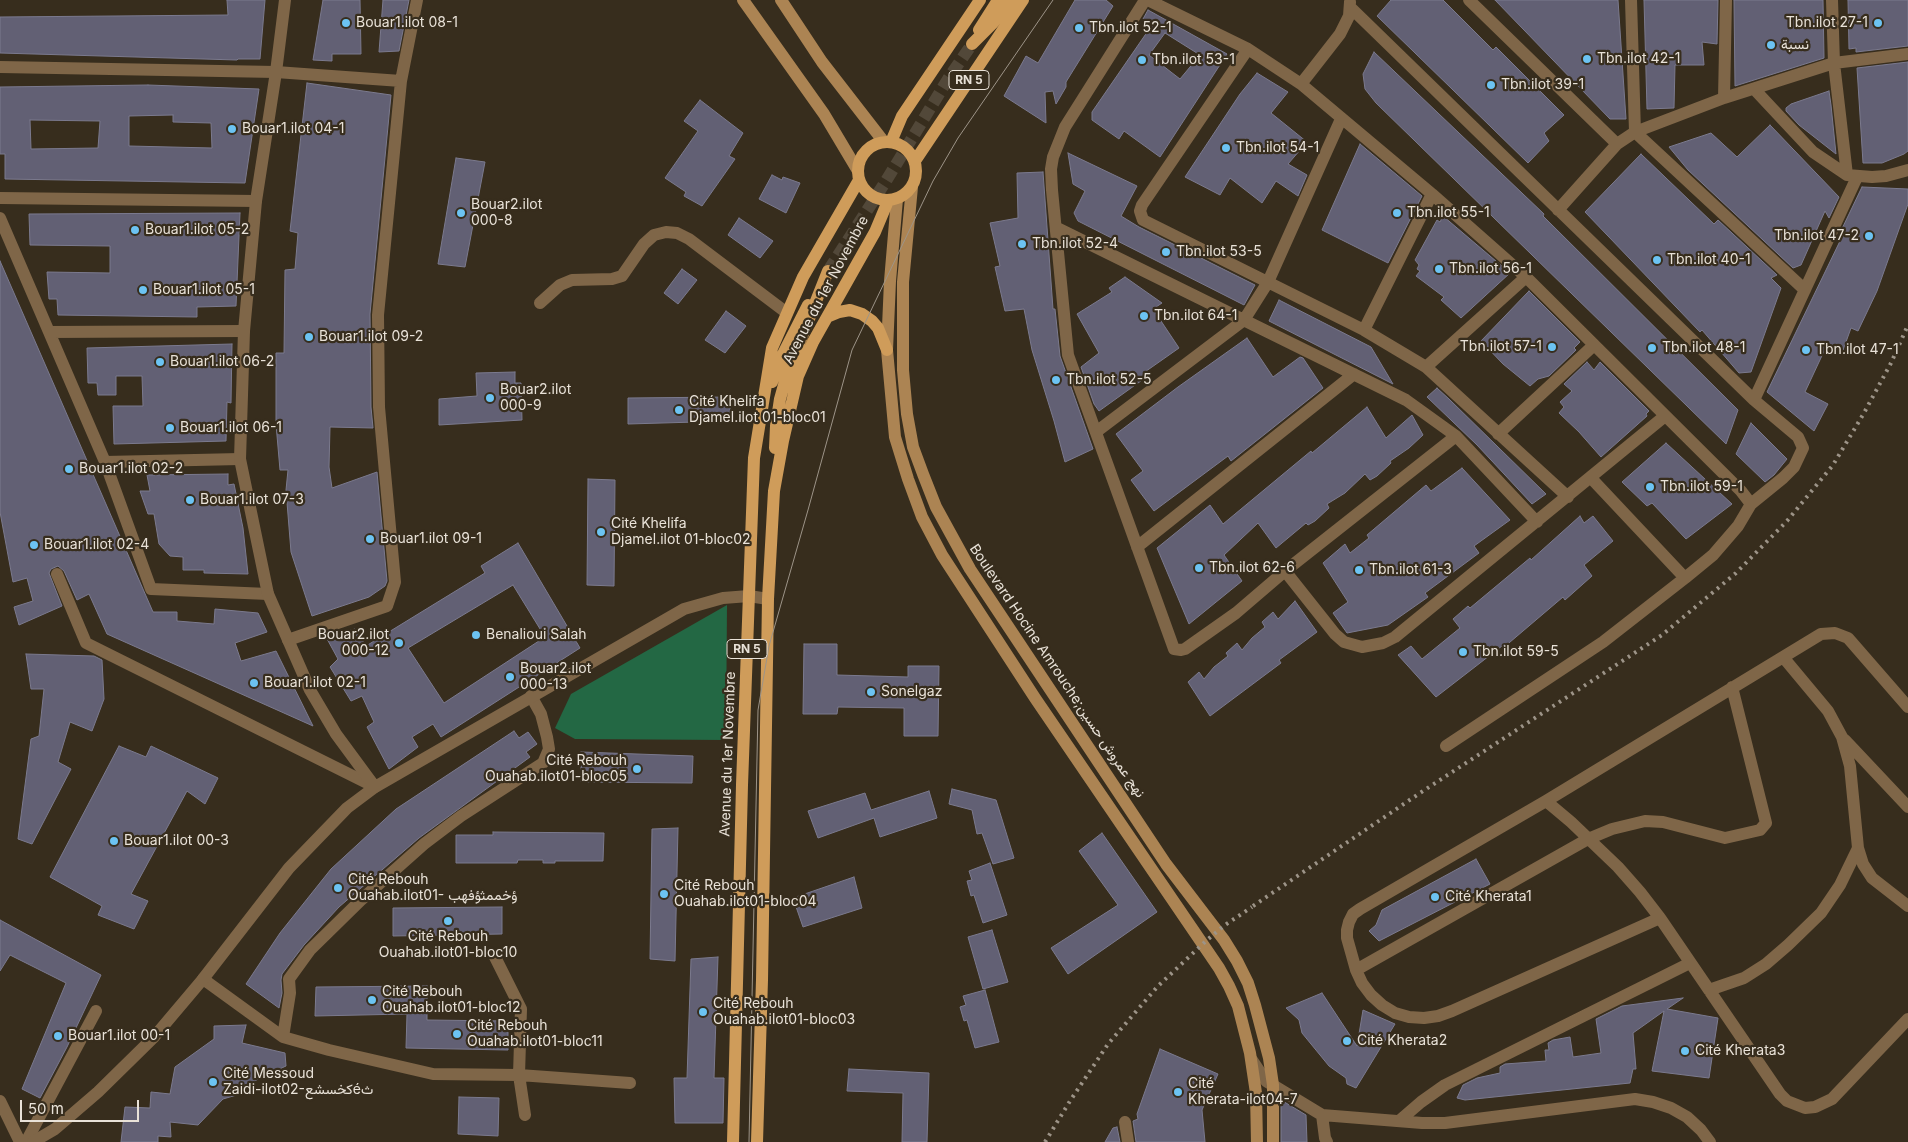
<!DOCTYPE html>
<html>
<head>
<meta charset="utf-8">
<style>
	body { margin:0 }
	#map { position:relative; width:1908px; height:1142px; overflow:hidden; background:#372d1d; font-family:Inter,sans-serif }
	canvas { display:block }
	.scale { position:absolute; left:20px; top:1100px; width:119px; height:22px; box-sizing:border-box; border:2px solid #e9e2d8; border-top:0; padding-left:6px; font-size:15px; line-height:18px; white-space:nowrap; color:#e9e2d8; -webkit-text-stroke:4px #372d1d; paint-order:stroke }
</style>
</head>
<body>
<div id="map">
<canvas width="1908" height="1142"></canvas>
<div class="scale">50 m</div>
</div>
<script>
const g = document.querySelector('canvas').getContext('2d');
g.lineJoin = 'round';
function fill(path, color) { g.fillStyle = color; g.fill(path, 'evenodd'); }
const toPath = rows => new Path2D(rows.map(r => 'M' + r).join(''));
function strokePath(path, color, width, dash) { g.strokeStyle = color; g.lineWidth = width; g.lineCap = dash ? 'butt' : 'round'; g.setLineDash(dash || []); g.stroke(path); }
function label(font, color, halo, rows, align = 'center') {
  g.font = font + ' Inter,Vazirmatn,sans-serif'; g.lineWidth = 4.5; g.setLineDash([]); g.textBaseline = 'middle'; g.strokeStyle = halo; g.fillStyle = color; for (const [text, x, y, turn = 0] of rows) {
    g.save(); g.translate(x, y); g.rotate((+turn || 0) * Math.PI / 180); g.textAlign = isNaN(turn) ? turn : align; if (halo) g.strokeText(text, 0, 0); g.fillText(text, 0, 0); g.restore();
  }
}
const green = toPath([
	[727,605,726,740,575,739,555,728,571,694]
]);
const building = toPath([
	[227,0,265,0,260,59,238,59,237,60,0,53,0,17,228,15,227,0],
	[323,0,360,0,361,54,332,54,332,61,313,60,323,0],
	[383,0,409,0,399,51,379,52,383,0],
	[1075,0,1106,0,1113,6,1066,82,1066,87,1056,104,1053,91,1045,92,1046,123,1004,96,1026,56,1038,63,1075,0],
	[1391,0,1443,0,1493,50,1496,47,1564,115,1544,133,1549,141,1528,163,1377,16,1391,0],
	[1495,0,1618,0,1626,119,1610,119,1495,0],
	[1644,0,1718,0,1717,44,1702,42,1704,65,1675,65,1674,108,1647,109,1644,0],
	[1734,0,1823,0,1824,58,1735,86,1734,0],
	[1848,0,1908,0,1908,46,1856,52,1856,48,1849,49,1848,0],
	[1148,10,1227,54,1160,157,1124,131,1119,139,1092,120,1092,112,1152,25,1143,19,1148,10],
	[1165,33,1200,55,1180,79,1149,55,1165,33],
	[1374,52,1544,214,1543,216,1738,410,1726,444,1376,103,1365,89,1363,74,1374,52],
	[1908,62,1908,151,1904,154,1882,163,1863,163,1857,68,1908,62],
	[1257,73,1288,92,1271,113,1307,142,1288,164,1307,175,1298,196,1276,181,1262,203,1230,178,1220,195,1185,177,1240,94,1257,73],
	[307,83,391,95,370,314,371,407,373,428,330,427,329,467,332,488,377,472,387,581,385,586,369,597,312,616,291,552,286,490,288,470,280,470,276,424,276,353,284,353,285,270,295,269,298,233,290,231,307,83],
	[148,85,259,89,245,183,5,179,5,154,0,154,0,87,148,85],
	[173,115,173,122,211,123,212,148,129,146,129,116,173,115],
	[30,120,100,121,98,148,31,149,30,120],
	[1829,91,1831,105,1836,154,1799,125,1786,111,1786,108,1791,104,1829,91],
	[700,100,743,133,729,156,735,159,702,206,684,196,686,192,665,178,698,131,684,121,700,100],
	[1770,125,1839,197,1829,218,1825,211,1801,265,1793,268,1688,170,1669,147,1711,133,1737,157,1770,125],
	[1360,144,1422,196,1388,263,1322,230,1360,144],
	[1068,153,1137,186,1121,216,1139,227,1255,285,1244,305,1078,221,1074,213,1085,191,1073,184,1068,153],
	[1641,154,1714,224,1718,220,1777,275,1771,278,1781,288,1751,372,1739,373,1702,330,1700,332,1585,212,1641,154],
	[456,158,485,162,465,267,438,264,456,158],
	[1043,172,1053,309,1055,309,1060,356,1093,449,1065,462,1054,421,1032,350,1024,309,1005,311,995,267,1000,266,990,223,1018,218,1017,173,1043,172],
	[772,175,782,180,783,177,800,183,786,213,759,199,772,175],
	[1862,187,1908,189,1908,204,1877,291,1858,331,1851,328,1842,353,1826,347,1805,392,1828,404,1814,431,1767,392,1841,239,1839,235,1862,187],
	[240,213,236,306,197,307,197,317,58,315,57,299,49,299,47,272,110,273,110,246,30,245,29,214,240,213],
	[1443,216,1510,273,1461,318,1441,300,1444,297,1416,276,1420,271,1417,269,1419,265,1415,260,1437,220,1440,222,1443,216],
	[739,218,773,241,760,258,728,235,739,218],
	[0,261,153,612,177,612,177,621,214,624,215,609,258,613,267,632,235,643,241,661,276,651,313,726,107,634,89,594,77,600,64,571,58,566,51,569,49,573,62,606,19,625,14,607,33,601,27,578,13,582,0,512,0,261],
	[682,269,697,280,678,304,664,293,682,269],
	[1125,277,1162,303,1153,309,1179,348,1142,374,1145,378,1099,411,1094,404,1081,367,1099,353,1077,314,1112,292,1109,288,1125,277],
	[1529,291,1580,342,1574,348,1576,350,1549,376,1538,379,1530,386,1503,364,1481,341,1529,291],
	[1279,300,1371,347,1393,384,1269,321,1279,300],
	[726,311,746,326,725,353,705,340,726,311],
	[1247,338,1273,377,1300,357,1303,358,1323,388,1231,461,1228,456,1154,511,1131,480,1143,471,1116,434,1178,387,1247,338],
	[232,344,231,403,227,402,226,441,114,444,113,406,143,406,142,376,116,376,116,395,98,395,97,383,88,383,87,348,232,344],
	[1587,362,1594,370,1600,362,1649,411,1646,414,1647,416,1601,457,1579,432,1559,413,1564,407,1560,402,1572,391,1564,384,1587,362],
	[515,372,515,383,521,383,522,420,439,425,439,399,477,396,476,373,515,372],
	[1437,388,1449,399,1546,494,1532,504,1477,445,1427,397,1437,388],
	[730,397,730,421,628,424,628,398,730,397],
	[1367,407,1386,438,1412,415,1423,435,1409,448,1390,461,1391,463,1377,476,1370,480,1365,474,1345,493,1327,504,1329,508,1315,521,1308,525,1306,523,1276,548,1258,523,1224,555,1242,581,1189,624,1157,548,1210,505,1223,524,1311,451,1312,453,1367,407],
	[1751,423,1787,459,1774,475,1765,482,1736,454,1751,423],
	[1666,443,1732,504,1686,539,1652,503,1647,506,1622,482,1666,443],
	[1462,468,1510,520,1474,546,1479,553,1425,593,1428,597,1388,625,1347,633,1333,613,1348,602,1323,563,1345,544,1350,553,1369,538,1367,535,1426,485,1431,491,1462,468],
	[228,474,228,485,234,484,243,528,248,574,204,573,204,570,183,570,183,557,170,556,159,544,154,514,148,514,140,491,150,491,147,475,228,474],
	[588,479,615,480,614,586,587,585,588,479],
	[1580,516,1584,523,1593,516,1613,541,1584,565,1592,576,1565,600,1563,597,1503,648,1502,646,1436,697,1398,655,1411,646,1422,659,1460,628,1453,619,1468,606,1470,608,1530,558,1531,560,1580,516],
	[518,543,580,648,441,737,433,724,412,737,418,747,389,769,367,727,374,722,362,696,351,701,330,667,338,659,326,637,355,629,366,646,485,573,481,566,518,543],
	[513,585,545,637,444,703,408,648,513,585],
	[1295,601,1317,632,1279,660,1281,663,1210,716,1188,682,1199,672,1204,679,1214,667,1228,656,1226,653,1237,643,1242,650,1252,638,1265,627,1262,622,1273,612,1278,619,1295,601],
	[804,644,837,644,837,675,908,677,908,666,939,666,938,736,904,736,904,708,838,707,837,714,803,714,804,644],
	[26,654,94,656,102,660,104,699,92,731,70,722,58,762,71,769,32,844,18,839,31,739,39,736,44,689,31,689,26,654],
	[514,731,519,738,528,732,537,744,526,752,530,757,419,838,339,907,304,945,282,974,281,980,282,993,279,1008,246,984,280,933,331,869,396,809,514,731],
	[119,746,146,757,151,746,218,778,205,804,187,791,131,894,148,901,134,929,98,915,102,906,50,877,119,746],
	[581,752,693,756,692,783,581,782,581,752],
	[952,789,996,800,1014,858,993,864,982,833,977,834,972,810,949,804,952,789],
	[929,791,937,818,880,837,874,818,818,838,808,811,865,793,871,810,929,791],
	[678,828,675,961,650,959,652,829,678,828],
	[493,832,604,833,603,861,555,861,555,863,543,863,543,860,518,860,517,863,456,863,456,835,493,835,493,832],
	[1102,833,1157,912,1068,974,1051,948,1118,905,1079,851,1102,833],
	[1476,859,1490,884,1379,941,1369,931,1376,925,1382,910,1476,859],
	[990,863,1007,915,983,923,974,895,971,896,967,881,972,880,969,871,990,863],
	[854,877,862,908,803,927,793,898,854,877],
	[502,907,502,934,393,936,393,908,502,907],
	[0,920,101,975,67,1047,40,1098,22,1089,66,983,10,955,0,971,0,920],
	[992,930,1008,982,983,989,968,937,992,930],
	[718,957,714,1078,724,1078,723,1123,675,1123,674,1078,687,1078,691,959,718,957],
	[427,986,427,1020,508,1021,508,1050,406,1048,407,1014,315,1016,316,987,427,986],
	[985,990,999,1042,975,1048,967,1020,964,1021,960,1007,966,1005,963,996,985,990],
	[1322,993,1357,1046,1363,1010,1395,1024,1356,1088,1347,1084,1346,1078,1329,1066,1302,1033,1299,1020,1286,1008,1322,993],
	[1683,998,1667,1009,1718,1018,1709,1078,1652,1071,1664,1011,1633,1033,1636,1069,1633,1069,1630,1083,1465,1100,1457,1098,1463,1085,1477,1078,1500,1073,1500,1067,1505,1064,1546,1061,1545,1050,1549,1050,1548,1043,1553,1040,1570,1037,1573,1057,1601,1053,1596,1019,1622,1006,1683,998],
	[246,1025,242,1043,285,1053,286,1066,248,1084,240,1094,223,1099,198,1125,170,1122,171,1137,158,1136,158,1142,121,1142,125,1107,150,1108,151,1092,170,1094,175,1067,214,1039,214,1026,246,1025],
	[1160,1049,1218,1074,1202,1110,1205,1142,1136,1142,1133,1121,1138,1119,1137,1114,1160,1049],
	[849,1069,929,1073,927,1142,902,1142,903,1093,847,1091,849,1069],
	[459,1097,499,1098,498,1136,458,1134,459,1097],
	[1281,1100,1306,1115,1307,1142,1281,1142,1281,1100],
	[1117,1127,1120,1142,1105,1142,1113,1128,1117,1127]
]);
const primaryTunnel = toPath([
	[828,271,886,181,948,79,972,44]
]);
const minor = toPath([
	[1145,0,1065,127,1053,157,1051,169,1052,190,1068,355,1174,649,1181,650,1185,649,1236,613,1285,571,1456,436],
	[1148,0,1248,49,1301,84,1432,194,1526,277,1741,491,1751,504,1738,526,1713,555,1685,578,1603,642,1446,746],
	[1469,0,1617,144],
	[1832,0,1834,63,1847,175],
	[1351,8,1754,400,1798,437,1803,448,1794,467,1783,478,1751,504],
	[1248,49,1142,205,1140,211,1143,220,1364,330,1426,367,1568,497],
	[0,67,276,72,401,81],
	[1301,84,1340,34,1349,16,1350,2],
	[1755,90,1813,152,1847,175,1872,177,1886,176,1908,170],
	[1724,98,1726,0],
	[0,198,256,201],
	[1558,210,1617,144,1635,132,1631,0],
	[0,218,105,462,151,589,268,594],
	[1057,228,1406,400,1456,436,1537,522],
	[1805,290,1635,132,1724,98,1834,63,1908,54],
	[540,303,560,285,572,280,612,279,622,276,644,244,654,235,666,232,677,233,689,239,787,313],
	[1364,330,1432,194],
	[49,332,244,331],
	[1426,367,1526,277],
	[1754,400,1857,177],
	[1096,432,1244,320,1268,282,1341,119],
	[1498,434,1594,345],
	[105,462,240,459],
	[1591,478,1685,578],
	[1137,547,1354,374],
	[1285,571,1335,634,1344,642,1362,647,1383,643,1395,637,1665,416],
	[57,574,86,643,375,787],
	[288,640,387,606,395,582,379,407,378,315,401,81,417,0],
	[1783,657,1828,711,1842,737,1850,766,1858,848,1863,864,1872,878,1908,906],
	[1845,740,1908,807],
	[1546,801,1571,822,1618,867,1640,892,1660,918,1780,1094,1787,1101,1805,1108,1815,1107,1832,1099,1908,1019],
	[1660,918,1452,1011,1438,1016,1424,1018,1409,1017,1395,1013,1382,1005,1371,995,1362,983,1356,970,1347,938,1347,930,1349,922,1353,914,1360,909,1546,801,1821,634,1835,633,1848,638,1908,707],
	[494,955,521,1009,519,1075,630,1083],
	[1356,970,1588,839,1612,829,1645,821,1663,822,1725,838,1760,830,1766,823,1732,687],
	[203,979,283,1037,329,1050,433,1074,519,1075,525,1115],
	[1709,990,1744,978,1766,964,1788,945,1821,913,1840,885,1858,848],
	[283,1037,290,993,289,979,310,950,361,900,424,844,461,816,543,763,549,749,547,737,541,714,531,696],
	[1252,1060,1266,1081,1322,1115,1422,1123,1445,1123,1635,1099,1653,1102,1671,1108,1687,1117,1701,1130,1710,1142],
	[0,1101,20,1142],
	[1322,1115,1325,1138,1327,1142],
	[1399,1121,1421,1102,1445,1085,1690,963],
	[1125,1122,1128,1142],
	[26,1142,96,1011]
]);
const tertiary = toPath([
	[285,0,276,72,256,201,244,331,240,459,268,594,310,690,336,734,375,787],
	[33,1142,55,1129,98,1092,154,1037,203,979,289,868,347,808,375,787,684,609,723,598,749,596,768,599]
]);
const secondary = toPath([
	[743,0,824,114,858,171],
	[781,0,822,62,884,142],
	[912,187,903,282,903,370,907,414,913,447,923,474,936,507,970,569,1166,864,1224,940,1237,961,1248,983,1255,1005,1269,1058,1273,1085,1273,1142],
	[897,199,890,281,887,350,895,437,908,479,922,517,942,555,1035,698,1219,968,1229,986,1238,1006,1250,1053,1256,1093,1257,1142]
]);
const primary = toPath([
	[979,30,998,0],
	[972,44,993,23,1010,0],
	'858 171a29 29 0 1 1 58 0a29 29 0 1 1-58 0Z',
	[891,142,902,116,980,0],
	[915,161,1023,0],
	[827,317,839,312,850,310,862,314,872,321,878,328,887,350],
	[772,382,782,356,808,305],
	[775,448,776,426,780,399,787,374,828,271],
	[733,1142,742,785,754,458,772,348,803,277,859,180],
	[757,1142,762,980,768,599,774,491,783,441,798,376,813,342,875,232,888,201]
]);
const tram = toPath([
	[749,1142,758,710,769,646,808,510,852,350,933,181,958,138,1053,0]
]);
const rail = toPath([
	[1253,906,1420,793,1662,635,1736,573,1787,521,1833,465,1864,413,1891,363,1908,325],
	[1045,1142,1070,1101,1108,1044,1158,986,1207,940,1225,925,1252,907]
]);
const markers = [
	[346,23,5,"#6cc3f2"],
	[1878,23,5,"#6cc3f2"],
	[1079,28,5,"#6cc3f2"],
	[1771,45,5,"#6cc3f2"],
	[1587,59,5,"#6cc3f2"],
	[1142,60,5,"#6cc3f2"],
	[1491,85,5,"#6cc3f2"],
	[232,129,5,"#6cc3f2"],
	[1226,148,5,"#6cc3f2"],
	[461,213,5,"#6cc3f2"],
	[1397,213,5,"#6cc3f2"],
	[135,230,5,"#6cc3f2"],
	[1869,236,5,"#6cc3f2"],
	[1022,244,5,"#6cc3f2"],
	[1166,252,5,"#6cc3f2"],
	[1657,260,5,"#6cc3f2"],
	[1439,269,5,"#6cc3f2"],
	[143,290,5,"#6cc3f2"],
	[1144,316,5,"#6cc3f2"],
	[309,337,5,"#6cc3f2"],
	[1552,347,5,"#6cc3f2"],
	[1652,348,5,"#6cc3f2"],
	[1806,350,5,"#6cc3f2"],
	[160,362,5,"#6cc3f2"],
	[1056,380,5,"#6cc3f2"],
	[490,398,5,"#6cc3f2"],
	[679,410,5,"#6cc3f2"],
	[170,428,5,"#6cc3f2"],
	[69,469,5,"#6cc3f2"],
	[1650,487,5,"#6cc3f2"],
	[190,500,5,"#6cc3f2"],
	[601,532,5,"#6cc3f2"],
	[370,539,5,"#6cc3f2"],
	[34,545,5,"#6cc3f2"],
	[1199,568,5,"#6cc3f2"],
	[1359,570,5,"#6cc3f2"],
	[476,635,5,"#6cc3f2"],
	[399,643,5,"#6cc3f2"],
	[1463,652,5,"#6cc3f2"],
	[510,677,5,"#6cc3f2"],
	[254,683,5,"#6cc3f2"],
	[871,692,5,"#6cc3f2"],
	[637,769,5,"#6cc3f2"],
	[114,841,5,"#6cc3f2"],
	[338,888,5,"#6cc3f2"],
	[664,894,5,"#6cc3f2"],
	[1435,897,5,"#6cc3f2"],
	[448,921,5,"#6cc3f2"],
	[372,1000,5,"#6cc3f2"],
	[703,1012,5,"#6cc3f2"],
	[457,1034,5,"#6cc3f2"],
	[58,1036,5,"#6cc3f2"],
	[1347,1041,5,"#6cc3f2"],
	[1685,1051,5,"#6cc3f2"],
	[213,1082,5,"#6cc3f2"],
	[1178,1092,5,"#6cc3f2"]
];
const shields = [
	[969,80,40],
	[747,649,40]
];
const shieldNames = [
	["RN 5",969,80],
	["RN 5",747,649]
];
const poiNames = [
	["Bouar1.ilot 08-1",356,23],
	["Tbn.ilot 27-1",1868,23,"right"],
	["Tbn.ilot 52-1",1089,28],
	["نسبة",1781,45],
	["Tbn.ilot 42-1",1597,59],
	["Tbn.ilot 53-1",1152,60],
	["Tbn.ilot 39-1",1501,85],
	["Bouar1.ilot 04-1",242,129],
	["Tbn.ilot 54-1",1236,148],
	["Bouar2.ilot",471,205],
	["000-8",471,221],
	["Tbn.ilot 55-1",1407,213],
	["Bouar1.ilot 05-2",145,230],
	["Tbn.ilot 47-2",1859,236,"right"],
	["Tbn.ilot 52-4",1032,244],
	["Tbn.ilot 53-5",1176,252],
	["Tbn.ilot 40-1",1667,260],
	["Tbn.ilot 56-1",1449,269],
	["Bouar1.ilot 05-1",153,290],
	["Tbn.ilot 64-1",1154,316],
	["Bouar1.ilot 09-2",319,337],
	["Tbn.ilot 57-1",1542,347,"right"],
	["Tbn.ilot 48-1",1662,348],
	["Tbn.ilot 47-1",1816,350],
	["Bouar1.ilot 06-2",170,362],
	["Tbn.ilot 52-5",1066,380],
	["Bouar2.ilot",500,390],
	["000-9",500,406],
	["Cité Khelifa",689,402],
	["Djamel.ilot 01-bloc01",689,418],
	["Bouar1.ilot 06-1",180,428],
	["Bouar1.ilot 02-2",79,469],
	["Tbn.ilot 59-1",1660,487],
	["Bouar1.ilot 07-3",200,500],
	["Cité Khelifa",611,524],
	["Djamel.ilot 01-bloc02",611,540],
	["Bouar1.ilot 09-1",380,539],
	["Bouar1.ilot 02-4",44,545],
	["Tbn.ilot 62-6",1209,568],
	["Tbn.ilot 61-3",1369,570],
	["Bouar2.ilot",389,635,"right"],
	["000-12",389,651,"right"],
	["Benalioui Salah",486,635],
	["Tbn.ilot 59-5",1473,652],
	["Bouar2.ilot",520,669],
	["000-13",520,685],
	["Bouar1.ilot 02-1",264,683],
	["Sonelgaz",881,692],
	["Cité Rebouh",627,761,"right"],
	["Ouahab.ilot01-bloc05",627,777,"right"],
	["Bouar1.ilot 00-3",124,841],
	["Cité Rebouh",348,880],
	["Ouahab.ilot01- ؤخممثؤفهب",348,896],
	["Cité Rebouh",674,886],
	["Ouahab.ilot01-bloc04",674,902],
	["Cité Kherata1",1445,897],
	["Cité Rebouh",448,937,"center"],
	["Ouahab.ilot01-bloc10",448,953,"center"],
	["Cité Rebouh",382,992],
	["Ouahab.ilot01-bloc12",382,1008],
	["Cité Rebouh",713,1004],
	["Ouahab.ilot01-bloc03",713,1020],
	["Cité Rebouh",467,1026],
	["Ouahab.ilot01-bloc11",467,1042],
	["Bouar1.ilot 00-1",68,1036],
	["Cité Kherata2",1357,1041],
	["Cité Kherata3",1695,1051],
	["Cité Messoud",223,1074],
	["Zaidi-ilot02-كخسشعéث",223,1090],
	["Cité",1188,1084],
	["Kherata-ilot04-7",1188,1100]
];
const streetNames = [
	["Avenue du 1er Novembre",826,290,-62],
	["Boulevard Hocine Amrouche;نهج عمروش حسين",1057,671,56],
	["Avenue du 1er Novembre",728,754,-88]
];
fill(green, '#236844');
fill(building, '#626074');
strokePath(building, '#7b7a8e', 1);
strokePath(primaryTunnel, '#524839', 12, [12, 6]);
strokePath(minor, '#7f6648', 12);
strokePath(tertiary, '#7f6648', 12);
strokePath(secondary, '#ac8453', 12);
strokePath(primary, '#cf9c5a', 12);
strokePath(tram, '#9d9488', 1);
strokePath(rail, '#9d9488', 4, [2.5, 5]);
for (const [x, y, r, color] of markers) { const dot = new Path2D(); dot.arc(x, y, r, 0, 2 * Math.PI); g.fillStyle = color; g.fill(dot); strokePath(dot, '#372d1d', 2); }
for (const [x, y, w] of shields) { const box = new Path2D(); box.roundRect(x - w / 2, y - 9.5, w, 19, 4); g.fillStyle = '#372d1d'; g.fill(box); strokePath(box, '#e9e2d8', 1); }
label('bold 12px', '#e9e2d8', null, shieldNames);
label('14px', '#e9e2d8', '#372d1d', poiNames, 'left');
label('14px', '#e9e2d8', '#372d1d', streetNames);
</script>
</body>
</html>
